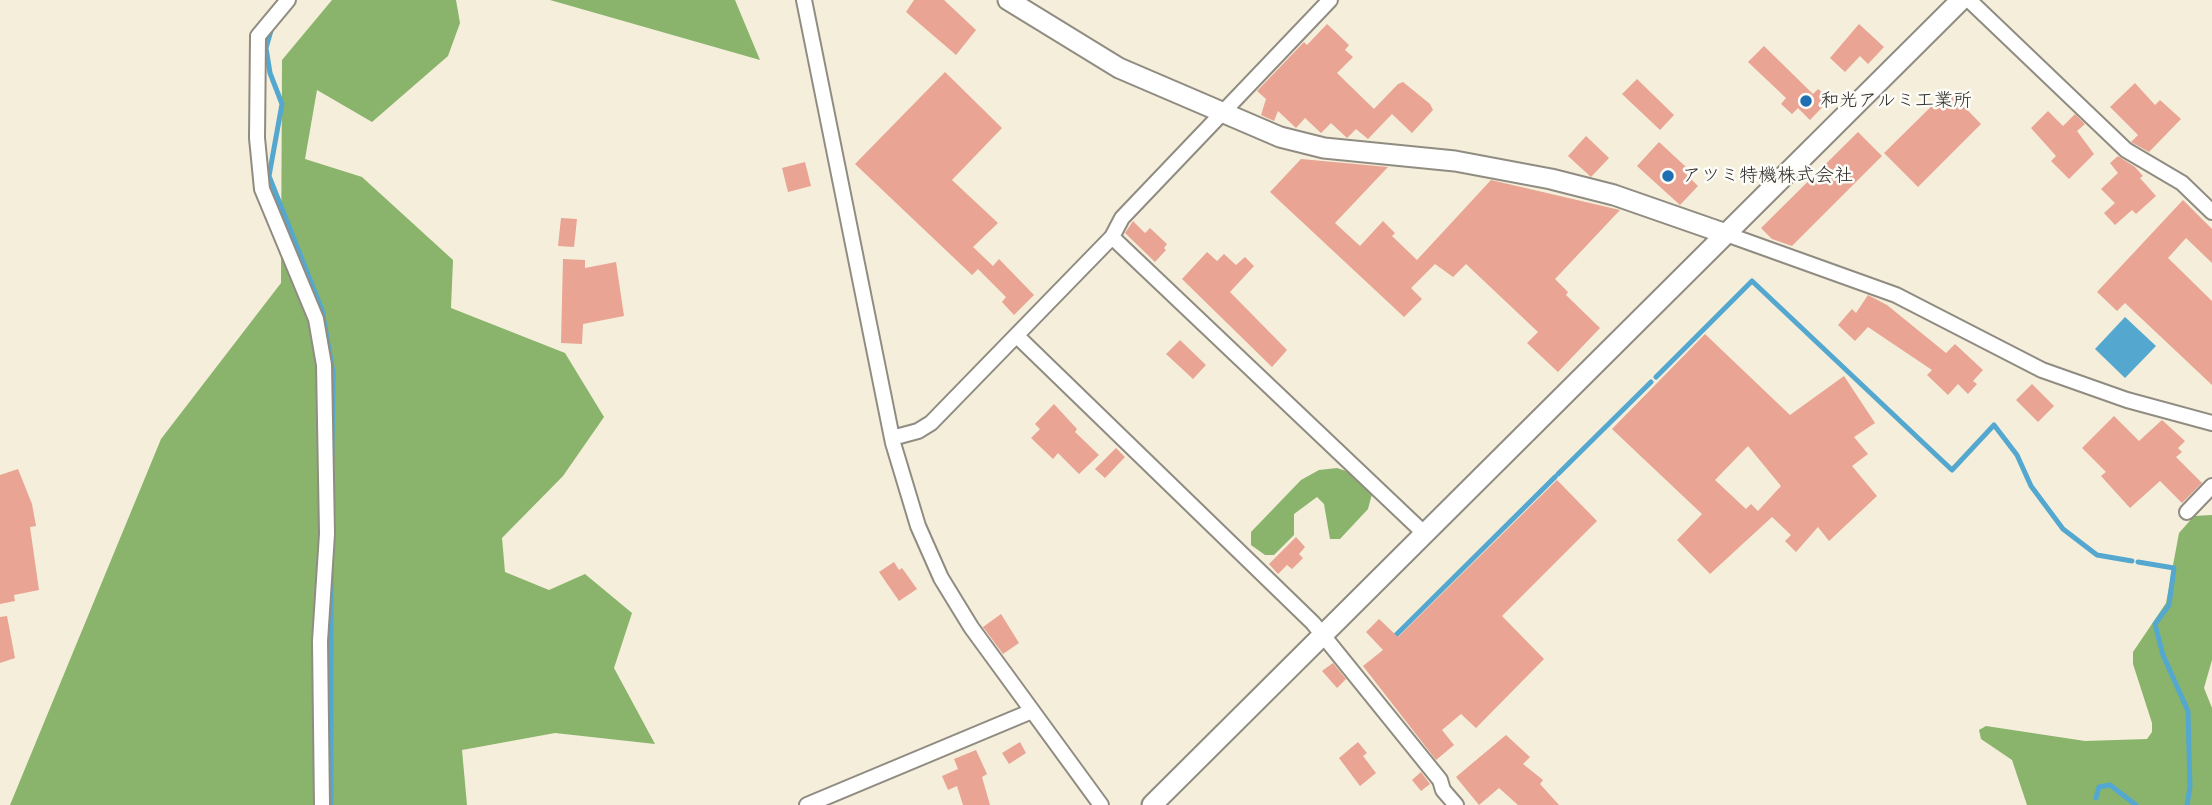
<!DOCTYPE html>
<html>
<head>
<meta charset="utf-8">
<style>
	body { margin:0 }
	canvas { display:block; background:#f4eeda }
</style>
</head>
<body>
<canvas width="2212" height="805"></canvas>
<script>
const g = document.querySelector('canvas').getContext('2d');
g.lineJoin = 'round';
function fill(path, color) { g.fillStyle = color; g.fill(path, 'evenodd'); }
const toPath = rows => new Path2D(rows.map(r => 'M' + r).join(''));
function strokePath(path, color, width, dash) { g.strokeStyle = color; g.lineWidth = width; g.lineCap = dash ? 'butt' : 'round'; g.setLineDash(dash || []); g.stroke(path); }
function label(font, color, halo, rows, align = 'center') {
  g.font = font + ' Delius,"Klee One",sans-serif'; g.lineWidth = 5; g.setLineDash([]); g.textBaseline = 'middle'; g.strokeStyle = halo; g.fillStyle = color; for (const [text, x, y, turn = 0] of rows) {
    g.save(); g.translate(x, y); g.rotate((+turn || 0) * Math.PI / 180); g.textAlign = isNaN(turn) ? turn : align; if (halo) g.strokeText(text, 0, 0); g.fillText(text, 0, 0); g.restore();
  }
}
const forest = toPath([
	[332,0,456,0,460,23,448,56,372,122,317,90,305,159,362,177,453,260,451,308,565,353,604,417,563,476,502,538,505,572,549,590,585,574,632,613,614,668,655,744,555,733,462,750,467,805,10,805,161,439,281,283,282,60],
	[550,0,735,0,760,60],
	[1337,468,1352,473,1372,494,1368,509,1340,539,1330,539,1324,504,1317,497,1294,514,1294,535,1274,555,1265,555,1251,545,1251,532,1301,480,1319,470],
	[2212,515,2212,660,2204,688,2212,708,2212,805,2027,805,2012,760,1981,739,1979,730,1986,726,2085,741,2147,739,2152,732,2152,723,2133,664,2133,652,2166,603,2179,533,2194,516]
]);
const water = toPath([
	[2125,317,2156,346,2125,378,2095,349]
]);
const stream = toPath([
	[272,27,266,48,270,73,282,104,269,176,322,310,333,372,332,456],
	[1656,377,1752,281,1952,470,1994,425,2017,455,2031,486,2063,529,2097,555,2132,561],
	[1558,474,1651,382],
	[2138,562,2174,568,2169,605,2155,624,2163,655,2188,711,2190,787,2187,805],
	[1392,639,1555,477],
	[2096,798,2099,787,2110,785,2136,805],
	[331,805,331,571]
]);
const building = toPath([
	[914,0,944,0,976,30,956,55,906,12],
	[1327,24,1349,45,1345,50,1353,57,1337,73,1374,109,1398,84,1403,82,1430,104,1433,110,1412,133,1392,114,1368,139,1356,129,1347,138,1331,123,1321,133,1305,118,1296,128,1278,111,1274,121,1261,115,1266,99,1257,91,1304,42,1307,45],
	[1859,24,1884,47,1868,64,1860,56,1845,72,1830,58],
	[1764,46,1813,94,1818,89,1830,99,1810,120,1798,108,1792,114,1781,104,1786,98,1748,62],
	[945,72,1002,128,952,180,998,223,973,247,993,266,999,259,1034,295,1014,315,1002,302,1006,297,978,269,972,275,855,164],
	[1637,79,1674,115,1660,130,1622,94],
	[2135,83,2155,105,2160,100,2181,119,2149,152,2131,142,2138,135,2110,107],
	[1948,90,1981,124,1918,187,1884,153],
	[2048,111,2063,126,2075,114,2085,124,2077,131,2094,154,2069,179,2051,161,2056,156,2031,128],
	[1858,132,1882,156,1792,246,1772,239,1761,228],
	[1586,136,1609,158,1591,177,1568,156],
	[1659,142,1686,167,1683,171,1698,186,1680,205,1637,166],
	[2118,156,2135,167,2143,176,2140,178,2156,196,2136,214,2132,210,2115,225,2104,213,2115,203,2101,189,2118,173,2110,163],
	[1301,159,1388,167,1335,223,1360,246,1383,221,1395,233,1392,236,1417,260,1491,180,1620,210,1555,279,1568,292,1566,295,1600,328,1558,372,1527,343,1538,332,1466,264,1453,277,1435,264,1411,288,1422,299,1404,317,1270,192],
	[805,162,811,186,788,192,782,168],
	[2183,200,2212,229,2212,263,2186,238,2168,258,2212,301,2212,385,2125,303,2117,311,2097,292],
	[561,218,577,219,574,247,558,246],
	[1133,221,1145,233,1150,228,1167,244,1164,248,1166,250,1155,262,1125,233],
	[1207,252,1217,261,1224,254,1236,265,1245,257,1254,266,1230,292,1287,350,1272,367,1182,279],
	[563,259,585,260,585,268,616,262,624,316,583,324,582,344,561,343],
	[1868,295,1887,305,1946,353,1955,344,1983,370,1973,381,1977,384,1968,394,1958,384,1948,395,1927,375,1932,370,1868,327,1855,341,1838,325,1852,309,1856,313],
	[1705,334,1790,415,1844,376,1875,423,1854,437,1868,454,1852,466,1877,496,1829,541,1818,527,1796,552,1785,541,1791,535,1772,517,1710,574,1677,540,1702,514,1612,429],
	[1748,446,1781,486,1758,511,1751,504,1746,509,1715,480],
	[1180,340,1206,365,1193,379,1166,354],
	[2032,384,2054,406,2038,422,2016,400],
	[1054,404,1077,429,1075,432,1099,455,1079,474,1058,453,1053,459,1031,438,1040,429,1035,424],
	[2114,416,2139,441,2162,420,2185,441,2178,448,2182,452,2176,457,2202,483,2182,503,2160,481,2130,508,2101,476,2106,472,2082,448],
	[1116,448,1125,457,1105,478,1095,469],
	[18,469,32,504,36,526,30,527,39,590,14,595,15,601,0,604,0,475],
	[1557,480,1597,521,1502,616,1544,659,1476,728,1461,714,1442,730,1454,745,1436,760,1363,666,1383,650,1366,632,1379,619,1398,637],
	[1296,537,1305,547,1299,554,1303,558,1292,569,1287,565,1278,574,1269,564],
	[894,562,899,570,902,568,917,589,899,601,879,572],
	[1001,614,1019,643,1003,654,983,627],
	[7,616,15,658,0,663,0,617],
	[1333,663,1346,679,1337,688,1322,671],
	[1506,735,1530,757,1523,764,1543,780,1540,784,1559,805,1518,805,1499,788,1479,805,1456,777],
	[1020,742,1026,753,1009,764,1002,753],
	[1358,742,1367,753,1363,756,1376,773,1360,786,1339,758],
	[976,750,987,774,982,777,990,805,963,805,957,786,948,790,942,776,958,769,954,759],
	[1421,772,1430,784,1421,791,1412,780]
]);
const street = toPath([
	[288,0,258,36,257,138,262,189,316,319,324,365,327,534,320,641,322,805],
	[804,0,893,443,918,526,941,578,971,627,1101,805],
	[1969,0,2126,150,2182,183,2212,212],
	[1726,234,1896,295,2042,370,2127,400,2212,423],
	[1112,237,1425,534],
	[1017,336,1313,623,1440,780,1443,790,1456,805],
	[892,438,918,431,931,423,1112,237,1122,218,1330,0],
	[2187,512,2212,486],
	[807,805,1032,711]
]);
const secondary = toPath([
	[1008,0,1119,68,1280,137,1324,148,1455,161,1551,179,1614,195,1726,234],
	[1152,805,1961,0]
]);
const markers = [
	[1806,101,7,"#1f6fb2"],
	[1668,176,7,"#1f6fb2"]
];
const poiNames = [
	["和光アルミ工業所",1820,101],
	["アツミ特機株式会社",1682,176]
];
fill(forest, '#8ab46c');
fill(water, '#54a8d0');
strokePath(stream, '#54a8d0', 5);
fill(building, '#e9a493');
strokePath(street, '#908c82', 18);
strokePath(secondary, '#908c82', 23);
strokePath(street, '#fff', 14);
strokePath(secondary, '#fff', 19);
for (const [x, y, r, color] of markers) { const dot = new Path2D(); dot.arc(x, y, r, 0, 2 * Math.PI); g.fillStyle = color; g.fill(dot); strokePath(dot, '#fdfcf7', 2.5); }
label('19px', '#2b2b2b', '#fdfcf7', poiNames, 'left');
</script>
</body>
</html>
